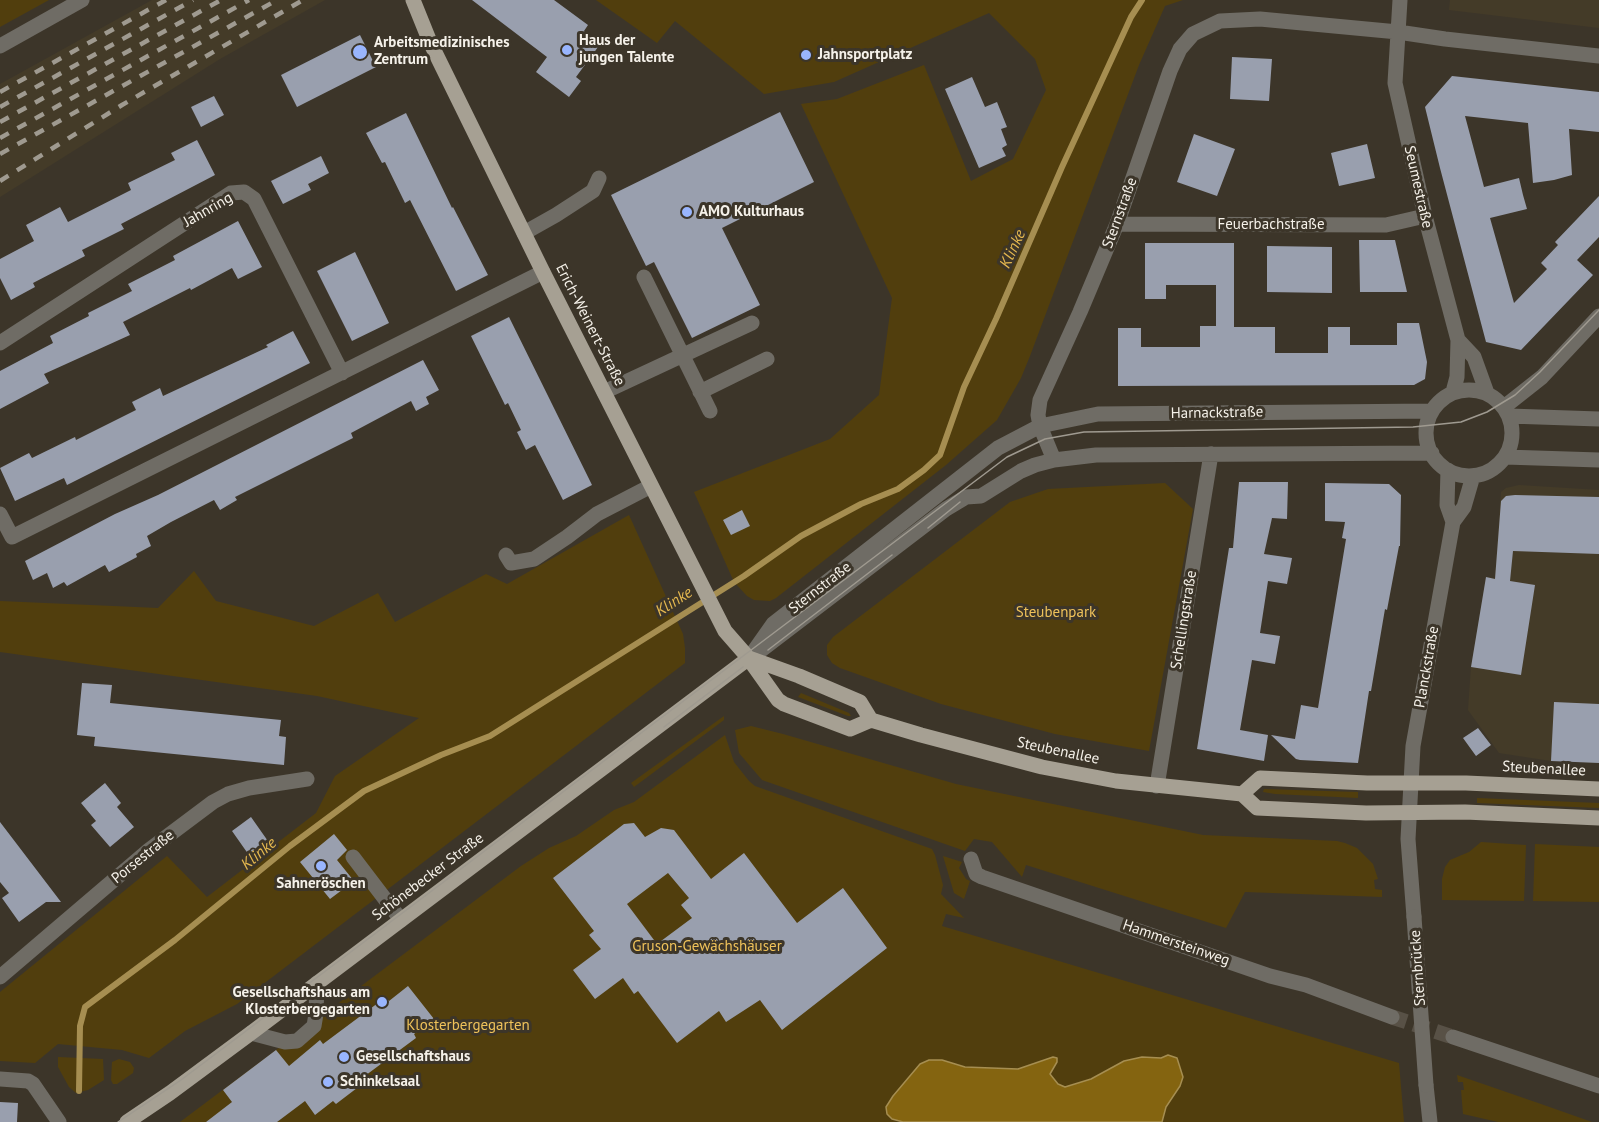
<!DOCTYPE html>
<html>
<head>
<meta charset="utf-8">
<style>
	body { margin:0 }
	canvas { display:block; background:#3c3529 }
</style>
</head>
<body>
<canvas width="1599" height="1122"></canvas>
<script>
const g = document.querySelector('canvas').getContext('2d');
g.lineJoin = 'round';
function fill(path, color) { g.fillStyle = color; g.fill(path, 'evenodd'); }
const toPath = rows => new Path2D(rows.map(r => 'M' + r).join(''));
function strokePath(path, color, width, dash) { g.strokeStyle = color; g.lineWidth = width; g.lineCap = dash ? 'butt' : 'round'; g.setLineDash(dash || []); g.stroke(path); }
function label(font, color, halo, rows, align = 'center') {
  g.font = font + ' "PT Sans",sans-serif'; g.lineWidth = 6; g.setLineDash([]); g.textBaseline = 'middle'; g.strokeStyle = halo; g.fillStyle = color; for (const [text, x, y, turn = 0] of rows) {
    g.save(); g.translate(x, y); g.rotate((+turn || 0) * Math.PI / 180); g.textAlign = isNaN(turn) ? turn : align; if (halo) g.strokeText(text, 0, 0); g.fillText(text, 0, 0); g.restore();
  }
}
const built = toPath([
	[152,0,325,0,220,59,0,197,0,84],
	[1450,0,1599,0,1599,28,1449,10],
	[1519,485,1599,490,1599,763,1551,761,1499,753,1468,710,1471,667,1486,577,1495,578,1501,492,1506,488]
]);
const green = toPath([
	[0,0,49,0,0,27],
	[596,0,1183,0,1165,6,1139,65,1030,356,1021,378,997,420,946,465,776,598,770,601,754,600,747,596,734,582,694,492,830,439,879,395,892,298,801,104,837,99,924,65,971,181,1013,159,1046,90,1035,59,989,13,834,82,764,94,675,21,657,43],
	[1165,483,1193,509,1149,751,1055,734,941,704,840,668,832,663,827,655,827,645,833,637,1010,502,1048,489],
	[629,515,683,634,685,648,685,663,237,1004,185,1031,149,1058,122,1050,58,1044,35,1063,0,1061,0,992,167,856,207,897,316,813,335,776,419,718,317,696,0,652,0,601,158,608,194,571,216,601,314,626,378,593,395,622,486,574,507,584],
	[801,693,849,713,851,716,848,716,798,697],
	[724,716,724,720,634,787,631,783],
	[751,726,783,734,956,784,1203,835,1337,841,1345,843,1357,848,1373,864,1378,879,1374,880,1375,889,1382,890,1382,897,1245,892,1226,928,1026,865,1022,877,992,842,974,839,965,851,762,780,739,753,735,730],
	[725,735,734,762,749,781,755,786,932,849,935,855,943,885,941,894,964,918,946,914,942,926,1399,1063,1404,1122,1162,1122,1166,1107,1180,1086,1183,1077,1177,1058,1164,1056,1161,1058,1142,1057,1124,1061,1091,1079,1065,1087,1058,1084,1050,1074,1057,1062,1018,1069,965,1067,942,1060,929,1060,920,1064,887,1104,887,1114,895,1121,903,1122,180,1122,521,866,549,848,576,836,614,810,634,802],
	[1264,789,1358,792,1358,798,1275,794,1263,792],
	[1477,798,1599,803,1599,808,1477,803],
	[1481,842,1526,845,1524,901,1442,900,1442,879,1445,867,1450,860,1469,852],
	[1535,844,1599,847,1599,902,1533,901],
	[943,856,962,862,959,868,966,879,970,881,964,899,954,893],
	[58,1057,103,1059,104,1080,88,1090,76,1093,69,1087,58,1067],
	[119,1059,130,1062,134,1068,133,1073,117,1084,113,1084,111,1080,112,1062],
	[1457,1075,1541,1104,1592,1122,1498,1122,1463,1114,1461,1090,1464,1090,1463,1082,1458,1082]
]);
const water = toPath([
	[1168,1055,1177,1058,1183,1077,1180,1086,1166,1107,1162,1122,903,1122,892,1119,887,1114,886,1107,893,1096,920,1064,929,1060,942,1060,965,1067,1018,1069,1053,1057,1057,1058,1057,1062,1050,1074,1058,1084,1065,1087,1091,1079,1124,1061,1142,1057,1161,1058,1168,1055]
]);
const stream = toPath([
	[79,1091,80,1026,85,1007,175,940,290,846,364,791,441,755,490,736,744,576,801,536,861,504,898,489,924,470,940,455,964,387,996,319,1062,167,1131,17,1142,0]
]);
const building = toPath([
	[472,0,554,0,588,25,584,31,601,43,576,77,581,81,569,97,536,72,547,57],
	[360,35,376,67,297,107,281,75],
	[1232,57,1272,59,1269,101,1230,99],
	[1452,76,1599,92,1599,132,1569,129,1572,175,1554,180,1533,183,1528,123,1465,116,1484,187,1519,178,1523,195,1527,209,1490,218,1514,303,1547,269,1541,263,1558,245,1555,242,1599,196,1599,237,1577,260,1593,275,1521,350,1486,342,1440,168,1425,107],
	[972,77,985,107,997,102,1007,127,1001,129,1007,145,1002,148,1006,156,979,168,945,89],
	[214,96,224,115,201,127,191,107],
	[780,112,814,182,722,228,760,305,692,338,654,262,646,266,611,195],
	[406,113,452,208,453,207,488,275,456,291,410,200,405,203,385,162,382,163,366,133],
	[1194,134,1235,149,1217,196,1177,182],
	[197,140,215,175,121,224,124,229,82,250,85,256,33,283,35,287,11,300,0,278,0,259,34,241,26,225,60,207,68,222,131,190,128,183,175,160,171,153],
	[1367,144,1375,178,1339,186,1331,153],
	[321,156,329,173,308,184,311,190,283,204,271,181],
	[238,221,262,267,238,279,232,268,191,290,190,288,123,322,130,335,44,374,49,383,0,409,0,371,53,343,50,336,89,316,88,313,132,291,128,284,175,260,173,256],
	[1359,240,1395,240,1407,292,1360,292],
	[1145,243,1234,243,1234,327,1275,327,1275,353,1328,353,1328,327,1350,327,1350,345,1397,345,1397,323,1419,323,1427,362,1425,379,1414,385,1118,386,1118,328,1141,328,1141,347,1200,347,1200,326,1216,326,1216,285,1166,285,1166,299,1145,299],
	[1267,246,1332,247,1332,293,1267,292],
	[355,252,389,323,352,341,317,271],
	[509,317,592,485,563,500,535,445,526,450,517,432,521,430,508,403,505,405,471,336],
	[293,331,310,363,67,485,64,478,15,501,0,468,29,453,32,458,75,437,76,440,136,410,132,402,160,388,163,396,268,347,266,345],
	[423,360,439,390,426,397,429,404,416,411,411,401,351,433,353,438,235,497,237,500,220,510,214,500,171,522,147,536,151,546,136,554,137,557,109,572,105,565,67,586,64,582,53,588,47,573,33,580,25,561,115,514,158,495],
	[1239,482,1288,482,1287,519,1272,518,1264,554,1292,558,1287,584,1268,581,1260,633,1280,636,1275,664,1252,660,1240,730,1268,735,1264,761,1197,749,1229,548,1233,548],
	[1325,483,1389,484,1401,495,1400,546,1399,546,1387,610,1385,609,1371,691,1369,691,1358,763,1300,760,1296,759,1271,735,1295,739,1301,705,1318,708,1346,539,1342,538,1345,522,1325,521],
	[1515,495,1599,497,1599,554,1513,551,1510,581,1535,585,1521,675,1471,667,1486,577,1495,579,1501,501,1506,496],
	[742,510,750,526,731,535,723,520],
	[82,683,112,685,110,703,281,720,279,736,286,737,284,765,94,746,95,737,77,735],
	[1554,702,1599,704,1599,763,1551,761],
	[1478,728,1491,745,1476,756,1463,738],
	[105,783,121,803,117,807,134,827,110,847,91,825,96,821,81,803],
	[251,817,270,844,251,858,232,831],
	[0,822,61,902,46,902,19,922,2,898,9,893,0,882],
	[634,823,645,837,661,828,674,830,711,879,744,853,797,923,843,888,887,948,782,1030,760,1000,726,1022,719,1011,677,1043,638,991,634,994,623,978,595,999,573,970,601,949,589,935,594,931,553,878,624,824],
	[668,873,689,898,681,905,692,918,657,944,627,904],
	[334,834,347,850,337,860,354,881,330,899,300,862],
	[408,986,434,1019,414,1034,416,1038,354,1084,357,1088,336,1104,333,1101,315,1115,305,1101,277,1122,206,1122,232,1102,223,1090,276,1050,289,1066,320,1040,323,1044,386,997,389,1001],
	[0,1102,18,1103,17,1122,0,1122]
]);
const minorTunnel = toPath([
	[1392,1017,1453,1037]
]);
const minor = toPath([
	[1400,0,1395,83,1425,216,1458,340,1457,377,1453,392],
	[0,46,82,0],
	[1117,224,1386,225,1425,216],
	[524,233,556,215,593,191,599,178],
	[644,277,710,411],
	[1458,340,1474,357,1487,393],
	[0,343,231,193,244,192,254,199,342,373],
	'1426 433a43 43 0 1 1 86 0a43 43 0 1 1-86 0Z',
	[604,392,752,323],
	[700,392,767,359],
	[1504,407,1542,377,1599,316],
	[1509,416,1599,419],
	[1505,457,1599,460],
	[1054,460,1040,426,1038,415,1040,400,1080,312,1117,224,1170,71,1180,49,1193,34,1220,21,1260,19,1398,32,1445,39,1599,56],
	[1448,470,1447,505,1453,522],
	[0,514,12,537,543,272],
	[506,555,511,563,534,559,567,537,597,514,651,486],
	[760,651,946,509,966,497,981,496,1021,471,1035,465,1054,460,1096,455,1432,453],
	[749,658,773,624,998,448,1040,426,1098,414,1432,411],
	[1157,786,1211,454],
	[353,857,401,920],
	[971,859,976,874,982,877,1270,976,1306,985,1392,1017],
	[1414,917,1408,839,1413,746,1453,522,1464,507,1473,476],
	[0,977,149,850,213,802,228,794,249,788,307,779],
	[251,1033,285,1042,297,1041,314,1026,316,1014,317,983],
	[1453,1037,1599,1086],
	[0,1079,28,1081,33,1084,59,1122],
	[1426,1085,1430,1122]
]);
const major = toPath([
	[413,0,430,42,543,272,725,631,746,655,778,700,784,704,850,729,871,720],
	[749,658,799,676,860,702,871,720,921,735,1042,767,1116,781,1242,794,1257,808,1366,813,1465,812,1599,818],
	[1242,794,1260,778,1367,783,1466,783,1599,789],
	[127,1122,170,1093,251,1033,749,658]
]);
const tram = toPath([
	[928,528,960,502],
	[768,650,892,555],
	[664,727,743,667],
	[118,1122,181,1080,1007,457,1045,439,1084,432,1413,427,1461,422,1487,412,1515,395,1540,372,1599,310]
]);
const rail = toPath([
	[0,92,166,0],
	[0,107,193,0],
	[0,122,221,0],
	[0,138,249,0],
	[0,154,277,0],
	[0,181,122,105,303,0]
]);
const minorBridge = toPath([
	[1414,917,1426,1085]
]);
const markers = [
	[567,50,6,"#99b5fd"],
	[360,52,8,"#99b5fd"],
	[806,55,6,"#99b5fd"],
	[687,212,6,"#99b5fd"],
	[321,866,6,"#99b5fd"],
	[382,1002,6,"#99b5fd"],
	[344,1057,6,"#99b5fd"],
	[328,1082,6,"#99b5fd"]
];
const poiNames = [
	["Haus der",579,41],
	["jungen Talente",579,58],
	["Arbeitsmedizinisches",374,43],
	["Zentrum",374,60],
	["Jahnsportplatz",818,55],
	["AMO Kulturhaus",699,212],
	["Sahneröschen",321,884,"center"],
	["Gesellschaftshaus am",370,993,"right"],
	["Klosterbergegarten",370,1010,"right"],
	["Gesellschaftshaus",356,1057],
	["Schinkelsaal",340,1082]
];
const streetNames = [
	["Seumestraße",1418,187,77],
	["Jahnring",208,210,-30],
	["Sternstraße",1120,213,-70],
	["Feuerbachstraße",1271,225],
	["Erich-Weinert-Straße",590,325,63],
	["Harnackstraße",1217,413,-1],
	["Sternstraße",820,588,-38],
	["Schellingstraße",1184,620,-81],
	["Planckstraße",1427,667,-80],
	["Steubenallee",1058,751,12],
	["Steubenallee",1544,769,3],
	["Porsestraße",143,857,-39],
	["Schönebecker Straße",428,877,-37],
	["Hammersteinweg",1176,943,19],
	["Sternbrücke",1418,968,-94]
];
const parkNames = [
	["Steubenpark",1056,613],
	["Gruson-Gewächshäuser",707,947],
	["Klosterbergegarten",468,1026]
];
const waterNames = [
	["Klinke",1013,249,-65],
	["Klinke",674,602,-33],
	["Klinke",259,854,-40]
];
fill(built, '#443b28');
fill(green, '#513e0d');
fill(water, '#846410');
strokePath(water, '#a68e51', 1.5);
strokePath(stream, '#a68e51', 6);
fill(building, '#999fae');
strokePath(minorTunnel, '#585146', 15, [15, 8]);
strokePath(minor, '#6f6c65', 15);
strokePath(major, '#a6a093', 15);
strokePath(tram, '#9f9a90', 1.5);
strokePath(rail, '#9f9a90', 4.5, [10, 10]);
strokePath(minorBridge, '#6f6c65', 15);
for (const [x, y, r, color] of markers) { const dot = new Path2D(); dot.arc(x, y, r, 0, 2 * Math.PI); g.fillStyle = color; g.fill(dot); strokePath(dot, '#3c3529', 2); }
label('bold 15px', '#f5f1e9', '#3c3529', poiNames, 'left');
label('15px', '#f5f1e9', '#3c3529', streetNames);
label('15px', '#efc25a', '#3c3529', parkNames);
label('italic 16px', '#e5b84f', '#3c3529', waterNames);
</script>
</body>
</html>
